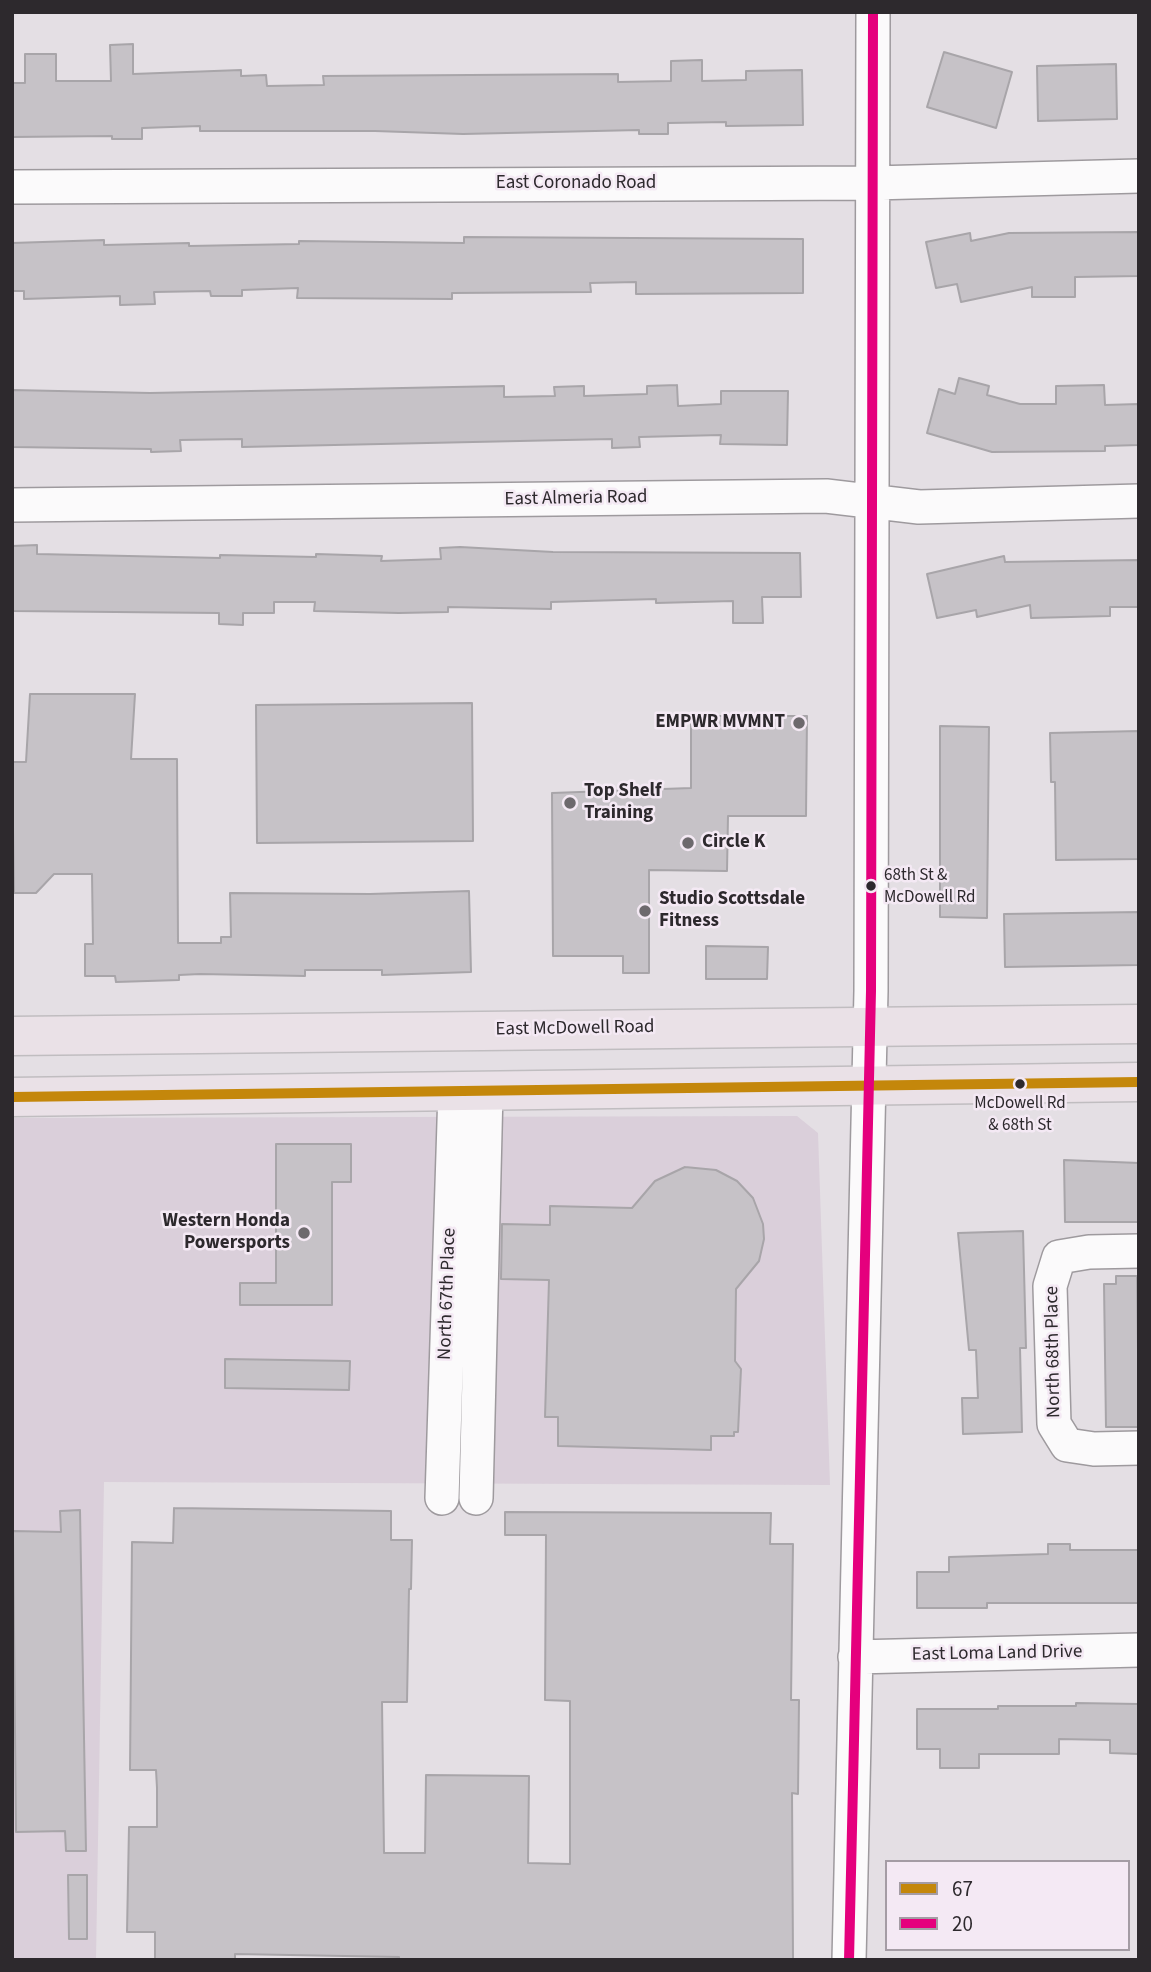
<!DOCTYPE html>
<html>
<head>
<meta charset="utf-8">
<style>
	body { margin:0 }
	#map { position:relative; width:1151px; height:1972px; overflow:hidden; background:#e4dfe4; font-family:"Source Sans 3",sans-serif }
	canvas { display:block }
	.frame { position:absolute; inset:0; border:14px solid #2d292d; pointer-events:none }
	.legend { position:absolute; left:885px; top:1860px; width:245px; height:91px; box-sizing:border-box; background:#f4e9f4; border:2px solid #a49ca4; margin:0; padding:9px 12px; list-style:none; font-size:21px; color:#2d292d }
	.legend li { display:flex; align-items:center; gap:14px; height:35px }
	.legend b { width:35px; border:2px solid #a49ca4 }
</style>
</head>
<body>
<div id="map">
<canvas width="1151" height="1972"></canvas>
<div class="frame"></div>
<ul class="legend">
<li><b style="height:9px;background:#c4870b"></b>67</li>
<li><b style="height:9px;background:#e5007d"></b>20</li>
</ul>
</div>
<script>
const g = document.querySelector('canvas').getContext('2d');
g.lineJoin = 'round';
function fill(path, color) { g.fillStyle = color; g.fill(path, 'evenodd'); }
const toPath = rows => new Path2D(rows.map(r => 'M' + r).join(''));
function strokePath(path, color, width, dash) { g.strokeStyle = color; g.lineWidth = width; g.lineCap = dash ? 'butt' : 'round'; g.setLineDash(dash || []); g.stroke(path); }
function label(font, color, halo, rows, align = 'center') {
  g.font = font + ' "Source Sans 3",sans-serif'; g.lineWidth = 5; g.setLineDash([]); g.textBaseline = 'middle'; g.strokeStyle = halo; g.fillStyle = color; for (const [text, x, y, turn = 0] of rows) {
    g.save(); g.translate(x, y); g.rotate((+turn || 0) * Math.PI / 180); g.textAlign = isNaN(turn) ? turn : align; if (halo) g.strokeText(text, 0, 0); g.fillText(text, 0, 0); g.restore();
  }
}
const built = toPath([
	[797,1116,818,1133,830,1485,104,1482,96,1960,12,1960,12,1118]
]);
const building = toPath([
	[133,44,133,74,241,70,241,76,266,75,267,86,324,85,323,76,618,74,618,82,671,81,671,61,702,60,702,81,746,80,746,71,802,70,803,125,726,126,726,122,668,123,668,134,639,134,639,130,463,134,375,131,200,131,200,126,142,128,142,139,112,139,112,136,12,137,12,83,25,83,25,54,56,54,56,81,111,81,110,45,133,44],
	[944,52,1012,72,996,128,927,107,944,52],
	[1116,64,1117,119,1038,121,1037,66,1116,64],
	[1139,232,1139,276,1075,277,1075,297,1032,297,1032,287,961,302,957,284,936,288,926,242,970,233,971,241,1009,233,1139,232],
	[464,237,803,239,803,293,636,294,636,282,590,283,591,292,452,293,452,299,297,298,298,288,242,290,242,296,211,296,210,291,154,292,155,304,120,305,120,296,24,299,24,291,12,291,12,243,104,240,104,245,189,243,189,246,299,244,299,241,464,243,464,237],
	[959,378,989,386,987,395,1020,404,1056,404,1056,386,1104,385,1105,405,1139,404,1139,445,1105,446,1105,451,992,452,927,433,939,389,955,394,959,378],
	[677,385,678,406,721,404,721,391,788,391,787,445,720,444,721,435,639,437,640,447,612,448,612,439,242,447,242,439,180,440,181,451,151,452,151,449,12,447,12,390,150,393,504,386,504,397,555,396,554,387,584,386,584,396,647,394,647,386,677,385],
	[37,545,37,554,220,558,220,555,316,557,316,554,382,556,381,561,441,559,440,548,460,547,553,552,800,553,801,597,762,597,763,623,733,623,733,601,656,603,656,599,551,602,551,609,448,607,448,612,399,613,314,611,315,602,274,602,274,613,243,613,243,625,219,624,219,613,12,611,12,546,37,545],
	[1004,556,1005,562,1139,560,1139,607,1110,607,1110,616,1031,618,1030,605,977,617,976,610,937,618,927,574,1004,556],
	[30,694,135,694,131,759,177,759,178,943,221,943,221,937,231,937,230,893,370,894,469,891,471,972,382,975,382,970,305,970,305,976,200,974,179,975,179,980,116,982,115,976,85,976,85,944,93,944,92,874,54,874,36,893,14,893,12,762,26,762,30,694],
	[472,703,473,841,257,843,256,705,472,703],
	[691,716,807,716,806,816,728,816,727,871,649,870,649,973,623,973,623,956,553,956,552,793,691,788,691,716],
	[940,726,989,727,987,918,940,917,940,726],
	[1139,731,1139,859,1056,860,1055,782,1051,782,1050,733,1139,731],
	[1139,912,1139,965,1005,967,1004,914,1139,912],
	[706,946,768,947,767,979,706,979,706,946],
	[276,1144,351,1144,351,1182,332,1182,332,1305,240,1305,240,1283,276,1283,276,1144],
	[1064,1160,1139,1163,1139,1222,1065,1222,1064,1160],
	[685,1167,716,1170,737,1181,753,1198,763,1224,764,1239,759,1261,736,1289,735,1361,741,1369,738,1432,734,1432,734,1436,711,1436,711,1450,558,1446,558,1417,545,1417,549,1280,501,1279,502,1224,550,1225,550,1206,632,1208,655,1181,685,1167],
	[1023,1231,1026,1348,1020,1348,1022,1432,963,1434,962,1398,978,1398,976,1350,969,1350,958,1233,1023,1231],
	[1116,1276,1137,1276,1139,1427,1106,1427,1104,1284,1116,1284,1116,1276],
	[225,1359,350,1361,349,1390,225,1388,225,1359],
	[174,1508,391,1511,391,1540,412,1540,411,1589,409,1589,407,1702,382,1702,384,1853,425,1853,426,1775,529,1776,528,1863,570,1864,570,1701,545,1700,546,1535,505,1535,505,1512,771,1513,770,1544,793,1544,791,1700,799,1700,798,1794,792,1793,793,1960,399,1960,399,1957,235,1954,235,1960,155,1960,155,1932,127,1932,129,1827,157,1827,157,1788,156,1770,130,1770,132,1542,173,1543,174,1508],
	[80,1510,86,1851,66,1851,65,1831,16,1832,13,1531,61,1532,60,1511,80,1510],
	[1048,1544,1070,1544,1070,1550,1139,1550,1139,1603,987,1603,987,1608,917,1608,917,1572,949,1572,949,1557,1048,1554,1048,1544],
	[1076,1703,1139,1704,1139,1754,1110,1753,1110,1740,1059,1739,1059,1754,979,1754,979,1768,940,1768,940,1749,917,1749,917,1709,998,1709,998,1706,1076,1706,1076,1703],
	[68,1875,87,1875,87,1939,69,1939,68,1875]
]);
const minor = toPath([
	[12,187,873,183,1139,176],
	[12,505,826,496,919,507,1139,501],
	[1139,1251,1089,1252,1059,1257,1050,1286,1054,1424,1067,1445,1094,1449,1139,1448],
	[442,1498,455,1091],
	[476,1498,486,1091],
	[855,1657,1139,1650],
	[849,1960,871,991,873,12]
]);
const major = toPath([
	[12,1036,1139,1024],
	[12,1097,1139,1082]
]);
const bus1 = toPath([
	[12,1097,1139,1082]
]);
const bus2 = toPath([
	[849,1960,871,991,873,12]
]);
const markers = [
	[799,723,7,"#6d696d"],
	[570,803,7,"#6d696d"],
	[688,843,7,"#6d696d"],
	[871,886,6,"#2d292d"],
	[645,911,7,"#6d696d"],
	[1020,1084,6,"#2d292d"],
	[304,1233,7,"#6d696d"]
];
const busNames = [
	["68th St &",884,876],
	["McDowell Rd",884,898],
	["McDowell Rd",1020,1104,"center"],
	["& 68th St",1020,1126,"center"]
];
const streetNames = [
	["East Coronado Road",576,184],
	["East Almeria Road",576,499,-1],
	["East McDowell Road",575,1029,-1],
	["North 67th Place",448,1294,-88],
	["North 68th Place",1054,1352,-91],
	["East Loma Land Drive",997,1654,-1]
];
const poiNames = [
	["EMPWR MVMNT",785,723,"right"],
	["Top Shelf",584,792],
	["Training",584,814],
	["Circle K",702,843],
	["Studio Scottsdale",659,900],
	["Fitness",659,922],
	["Western Honda",290,1222,"right"],
	["Powersports",290,1244,"right"]
];
fill(built, '#dacfda');
fill(building, '#c6c2c7');
strokePath(building, '#a8a5a9', 2);
strokePath(minor, '#9e9a9e', 36);
strokePath(major, '#c0bdc0', 41);
strokePath(minor, '#fbfafb', 33);
strokePath(major, '#eae1e7', 38);
strokePath(bus1, '#c4870b', 10);
strokePath(bus2, '#e5007d', 10);
for (const [x, y, r, color] of markers) { const dot = new Path2D(); dot.arc(x, y, r, 0, 2 * Math.PI); g.fillStyle = color; g.fill(dot); strokePath(dot, '#f4e9f4', 2.5); }
label('17px', '#2d292d', '#f4e9f4', busNames, 'left');
label('19px', '#2d292d', '#f4e9f4', streetNames);
label('bold 19px', '#2d292d', '#f4e9f4', poiNames, 'left');
</script>
</body>
</html>
